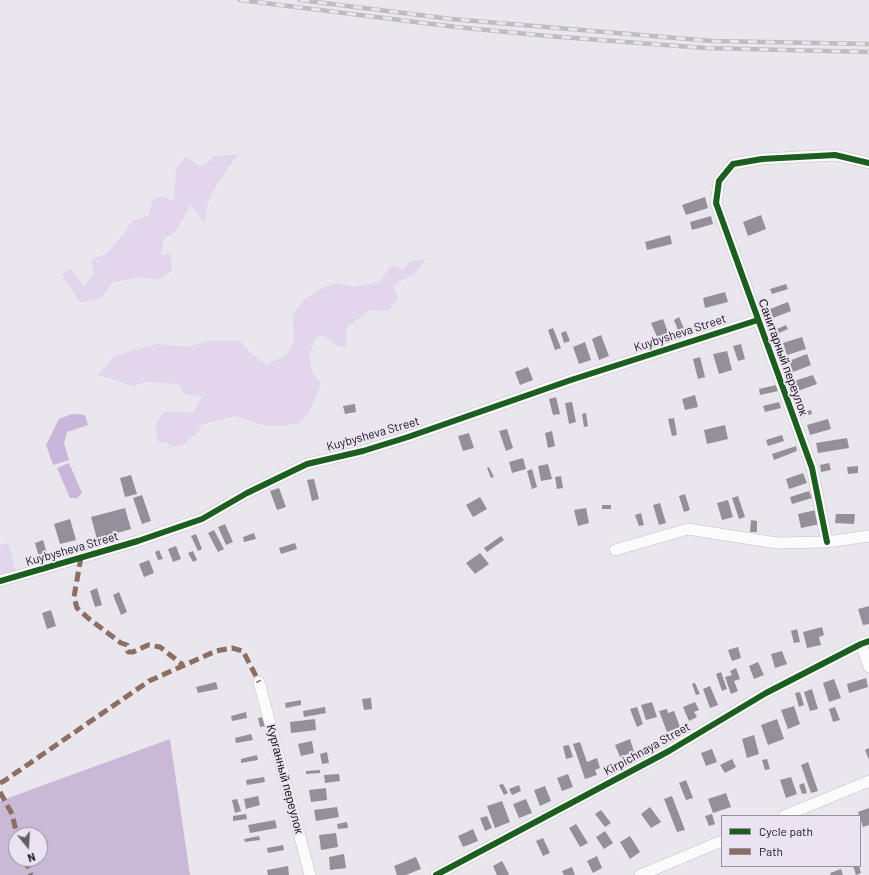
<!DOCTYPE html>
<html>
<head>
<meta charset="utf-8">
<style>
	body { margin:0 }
	#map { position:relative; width:869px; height:875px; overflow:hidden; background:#eae6ee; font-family:Barlow,sans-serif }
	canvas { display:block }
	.legend { position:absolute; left:721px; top:815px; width:140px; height:52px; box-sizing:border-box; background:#ebe3f1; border:1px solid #97919b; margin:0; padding:5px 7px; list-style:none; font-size:12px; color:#18161a }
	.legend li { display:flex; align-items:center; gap:8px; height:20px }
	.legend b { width:20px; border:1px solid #97919b }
	.north { position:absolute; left:8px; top:827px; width:40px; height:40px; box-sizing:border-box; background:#ebe3f1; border:1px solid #97919b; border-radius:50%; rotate:162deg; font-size:11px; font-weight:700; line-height:16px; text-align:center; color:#18161a }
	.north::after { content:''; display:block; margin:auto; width:14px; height:18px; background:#625f64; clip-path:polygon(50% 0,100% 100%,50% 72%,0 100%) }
</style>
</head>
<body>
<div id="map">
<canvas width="869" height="875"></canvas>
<ul class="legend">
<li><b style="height:5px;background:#1b5e20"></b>Cycle path</li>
<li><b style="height:5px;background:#8d6e63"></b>Path</li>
</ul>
<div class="north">N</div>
</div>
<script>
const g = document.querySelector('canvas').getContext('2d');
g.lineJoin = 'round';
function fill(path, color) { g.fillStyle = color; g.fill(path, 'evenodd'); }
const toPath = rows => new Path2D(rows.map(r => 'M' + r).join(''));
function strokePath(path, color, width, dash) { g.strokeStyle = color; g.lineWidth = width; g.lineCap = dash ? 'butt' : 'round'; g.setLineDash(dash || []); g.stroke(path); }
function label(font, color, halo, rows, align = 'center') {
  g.font = font + ' Barlow,sans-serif'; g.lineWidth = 4; g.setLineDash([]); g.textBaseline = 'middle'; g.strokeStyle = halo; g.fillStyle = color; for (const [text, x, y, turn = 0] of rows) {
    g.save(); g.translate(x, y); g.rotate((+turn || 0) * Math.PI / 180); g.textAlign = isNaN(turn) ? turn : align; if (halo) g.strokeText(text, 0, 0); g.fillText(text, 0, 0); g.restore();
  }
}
const green = toPath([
	[239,154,226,170,213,191,207,206,205,223,191,205,175,232,164,239,161,255,171,254,172,271,157,280,141,277,112,283,102,297,81,303,70,288,62,274,71,269,84,286,93,275,92,259,106,254,123,235,132,221,149,215,152,200,163,196,174,201,176,168,185,157,202,167,215,156],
	[427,258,414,274,393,285,398,299,389,311,370,310,346,328,346,347,339,346,322,335,316,338,309,355,312,372,321,384,316,397,307,416,297,424,277,426,262,425,235,416,201,425,199,431,184,444,169,448,168,443,158,442,155,426,165,411,193,413,202,396,184,394,179,384,145,382,133,386,98,375,114,356,157,344,187,347,210,341,240,341,251,353,267,365,288,353,295,339,292,316,304,300,324,287,338,283,353,287,379,282,392,265,403,270,409,262],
	[8,543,16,571,0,576,0,545]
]);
const forest = toPath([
	[170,739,190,875,0,875,0,801],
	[16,835,40,835,40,859,16,859]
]);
const water = toPath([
	[72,414,85,415,88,425,67,432,64,443,69,460,53,465,46,445,59,419],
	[69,463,82,493,77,498,70,498,57,468]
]);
const building = toPath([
	[705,197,708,208,686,215,682,205],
	[761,215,766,229,748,236,743,222],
	[711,216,713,224,692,230,690,222],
	[670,235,672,244,647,250,645,242],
	[786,284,788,289,772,294,770,289],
	[725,292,728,302,705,308,703,298],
	[788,302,791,311,773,318,770,309],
	[679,317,685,331,679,333,674,320],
	[663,319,669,335,658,339,651,323],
	[786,325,788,329,779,333,777,329],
	[553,328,561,348,555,350,548,330],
	[566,331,570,341,564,343,561,333],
	[601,335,609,356,599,360,592,339],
	[802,337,806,349,787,355,783,343],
	[585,342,591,360,579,364,573,347],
	[741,344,745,359,738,361,733,346],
	[727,351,732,370,719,374,713,354],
	[807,354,811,365,793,372,789,361],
	[700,357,705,377,698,379,693,359],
	[528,367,533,380,520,385,515,372],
	[813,375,817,384,798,391,794,381],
	[776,385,778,391,760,395,759,389],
	[695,395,698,407,685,410,682,399],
	[556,397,560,414,553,415,549,399],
	[572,402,576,422,569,424,565,403],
	[779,402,781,408,765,412,763,406],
	[355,404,356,412,345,414,343,406],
	[811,410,812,414,801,417,800,413],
	[586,413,588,426,584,427,582,414],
	[674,418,677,435,672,436,668,419],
	[828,419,831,429,810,435,807,425],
	[725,425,728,439,707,444,704,430],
	[507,429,513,448,506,451,499,431],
	[552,431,555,446,548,448,545,433],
	[469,433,474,448,463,451,458,436],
	[782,435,784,441,768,446,766,440],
	[847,438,849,448,818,453,816,443],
	[796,446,797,451,774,460,772,454],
	[523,458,526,469,512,473,509,462],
	[829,463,831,470,821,472,820,465],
	[548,464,552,479,541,481,538,466],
	[858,466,858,473,848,474,847,467],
	[489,467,494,477,491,478,487,468],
	[532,469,537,487,532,489,527,471],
	[803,473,807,483,789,489,786,479],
	[131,475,137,494,125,497,120,478],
	[561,476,563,488,557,489,555,477],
	[314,479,319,499,312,501,307,480],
	[279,488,286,507,277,510,270,491],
	[809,491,812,498,792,504,790,497],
	[685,494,690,510,684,512,679,496],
	[142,495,151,521,142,524,133,498],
	[738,496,745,517,739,519,732,498],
	[480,497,487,509,473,517,466,505],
	[728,500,733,517,722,520,717,503],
	[660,503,666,523,659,525,653,505],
	[602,505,611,505,611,509,602,509],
	[125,508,131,529,97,539,91,517],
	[586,508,589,523,578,526,574,510],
	[816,510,820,524,801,528,798,514],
	[641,513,644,525,639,526,635,515],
	[836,514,855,514,854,524,835,523],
	[70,519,76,540,60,544,54,524],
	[751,520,757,521,757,532,750,532],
	[225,524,233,542,226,545,218,527],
	[214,530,224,549,218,552,208,533],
	[254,533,256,539,244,542,243,537],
	[196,534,202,549,198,551,191,536],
	[501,536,504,540,487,552,484,548],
	[43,540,48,557,40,560,35,543],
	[295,543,297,549,281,554,279,548],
	[176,546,181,559,173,562,168,549],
	[159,550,163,559,158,560,155,552],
	[193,551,197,560,193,562,188,553],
	[480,553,489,564,475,574,466,563],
	[149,560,154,573,144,577,139,564],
	[97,588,102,605,95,607,90,591],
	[119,592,127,612,121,615,113,595],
	[869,606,869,624,863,625,858,609],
	[51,610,56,626,47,629,42,613],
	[822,627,824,635,819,637,821,645,807,648,803,632],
	[797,629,800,642,794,643,791,631],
	[738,647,741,658,732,661,728,650],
	[782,651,787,664,775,668,771,654],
	[758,662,764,675,754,679,749,666],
	[736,668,740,679,734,681,738,691,731,694,725,677,732,675,730,671],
	[721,672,727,689,722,691,716,674],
	[866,678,868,687,849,693,847,684],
	[834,679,841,698,829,702,823,683],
	[216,682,218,689,198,693,196,687],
	[695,683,700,694,696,695,692,684],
	[710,686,718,705,710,708,703,689],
	[812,689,818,709,810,711,804,692],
	[800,692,804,705,799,707,795,693],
	[371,698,372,709,364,710,362,699],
	[301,700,301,705,286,708,285,703],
	[652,702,657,717,646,720,641,705],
	[695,702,699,710,694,712,697,717,689,721,683,707],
	[794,706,800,724,788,729,781,710],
	[325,707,326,713,304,717,303,711],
	[637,707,643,724,637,727,630,709],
	[835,707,840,720,833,722,829,709],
	[667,709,668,713,674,711,680,727,667,732,659,711],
	[246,712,247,718,232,721,231,716],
	[264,717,266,726,260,727,258,718],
	[315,719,316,730,291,733,290,722],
	[777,719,784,739,768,745,761,725],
	[251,734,253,740,236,743,235,738],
	[754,735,759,754,747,758,742,739],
	[630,739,634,752,620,757,615,745],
	[312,741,314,753,301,756,298,744],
	[580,742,587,762,597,758,600,768,595,770,597,775,585,779,573,744],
	[569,745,573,757,566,759,563,746],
	[869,748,869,760,865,750],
	[712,749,717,762,706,766,701,753],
	[327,752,329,763,322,764,320,754],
	[257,755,258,760,241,763,241,759],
	[732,759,736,767,725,773,720,765],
	[767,759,770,769,765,770,762,760],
	[808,762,818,791,811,793,801,765],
	[320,770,320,773,306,774,306,771],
	[339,774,340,781,325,783,324,775],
	[568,774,573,787,562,791,557,778],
	[264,777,265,782,247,785,246,780],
	[791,777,797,794,786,798,780,780],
	[686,780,693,798,686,800,679,783],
	[804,783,807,793,802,794,799,785],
	[503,784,508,793,504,795,499,785],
	[519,785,521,791,512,795,509,789],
	[545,786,551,801,540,806,534,790],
	[326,788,327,800,311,802,309,790],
	[726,793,731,807,713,813,708,799],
	[258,796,260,805,246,809,244,799],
	[672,796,685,830,677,832,664,799],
	[237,799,241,811,235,813,232,800],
	[526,799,532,813,519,818,513,804],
	[502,801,510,822,495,828,487,806],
	[337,807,339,817,316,821,314,810],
	[650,807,661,822,651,828,641,814],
	[869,808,869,825,863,827,858,812],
	[601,810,611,823,605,827,595,814],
	[246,814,247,819,233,821,233,816],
	[712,814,715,824,709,826,705,816],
	[487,816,492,828,485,831,480,818],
	[275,820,277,828,250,833,248,825],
	[347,822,348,828,338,829,337,824],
	[576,824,588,843,580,847,569,828],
	[473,829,478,841,463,847,458,836],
	[605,831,613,843,604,849,596,837],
	[336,833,338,847,321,850,319,835],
	[259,836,260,840,245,842,244,839],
	[630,836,640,852,630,859,620,842],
	[543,838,550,853,543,856,536,841],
	[283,845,284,850,268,853,267,848],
	[344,854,346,868,330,870,329,857],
	[597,856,602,868,593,873,587,861],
	[416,857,421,869,406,875,397,875,394,866],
	[502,861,509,874,508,875,497,875,493,866],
	[288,866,289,875,268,875,267,870],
	[853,866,859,866,861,873,856,875],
	[572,867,575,875,564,875,562,871],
	[841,869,843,875,831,875,830,873]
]);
const street = toPath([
	[827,542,812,468,716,203,719,181,733,164,762,159,835,155,869,163],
	[615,550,688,529,777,543,827,542,869,536],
	[0,581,138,541,202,519,247,493,307,464,363,451,408,437,571,380,758,320],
	[861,644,869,667],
	[259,682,310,875],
	[784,816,869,781],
	[436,875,669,751,766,693,861,644,869,641],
	[640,875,722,841]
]);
const rail = toPath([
	[240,0,456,27,548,36,705,48,869,52],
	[300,0,451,19,712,41,869,44]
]);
const quiet = toPath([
	[81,557,74,597,77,608,88,618,121,643,127,645,128,652,133,652,148,645,160,647,183,665],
	[0,783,4,781,149,681,216,651,232,648,243,651,259,682],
	[0,792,12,814,17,835],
	[25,859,31,875]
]);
const cycleway = toPath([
	[827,542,812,468,716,203,719,181,733,164,762,159,835,155,869,163],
	[0,581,138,541,202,519,247,493,307,464,363,451,408,437,571,380,758,320],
	[436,875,669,751,766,693,861,644,869,641]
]);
const streetNames = [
	["Kuybysheva Street",680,333,-18],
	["Санитарный переулок",783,357,70],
	["Kuybysheva Street",373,434,-16],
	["Kuybysheva Street",72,549,-16],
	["Kirpichnaya Street",647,749,-29],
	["Курганный переулок",285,779,75]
];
fill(green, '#e1d6eb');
fill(forest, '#cab9d6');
fill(water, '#cab6da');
fill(building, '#958f9a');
strokePath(street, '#c2c0c5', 12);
strokePath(street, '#fcfbfc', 11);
strokePath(rail, '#bebdbe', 4.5);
strokePath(rail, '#ebe3f1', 3, [9]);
strokePath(quiet, '#8d6e63', 5, [10, 5]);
strokePath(cycleway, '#1b5e20', 6);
label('12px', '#18161a', '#ebe3f1', streetNames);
</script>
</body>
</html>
